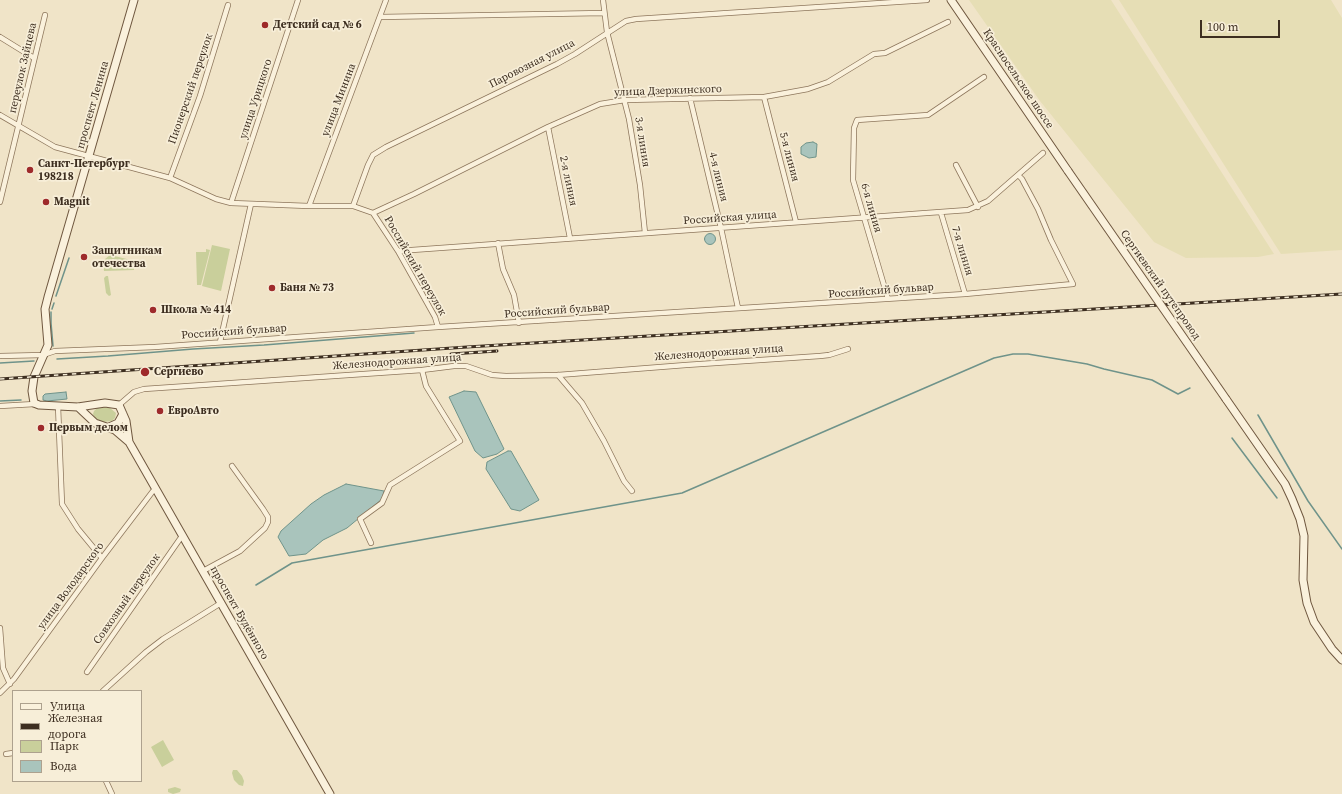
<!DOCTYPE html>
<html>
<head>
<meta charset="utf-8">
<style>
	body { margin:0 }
	#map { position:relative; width:1342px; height:794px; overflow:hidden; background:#f0e4c8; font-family:"Source Serif 4",serif }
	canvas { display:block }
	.legend { position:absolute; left:12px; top:690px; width:130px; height:92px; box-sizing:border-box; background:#f7eed8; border:1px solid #ada18e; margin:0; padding:5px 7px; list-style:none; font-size:12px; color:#3d2e20 }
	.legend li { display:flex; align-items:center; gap:8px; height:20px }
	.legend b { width:20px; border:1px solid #ada18e }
	.scale { position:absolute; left:1200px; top:20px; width:80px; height:18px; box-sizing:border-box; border:2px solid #3d2e20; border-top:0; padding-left:5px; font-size:12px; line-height:14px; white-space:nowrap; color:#3d2e20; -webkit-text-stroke:3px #f7eed8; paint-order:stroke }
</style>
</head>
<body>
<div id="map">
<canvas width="1342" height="794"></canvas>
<ul class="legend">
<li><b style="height:5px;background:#faf1dc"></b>Улица</li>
<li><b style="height:5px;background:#3d2e20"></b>Железная дорога</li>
<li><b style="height:11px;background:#c9cf9b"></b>Парк</li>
<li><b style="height:11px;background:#a9c4bc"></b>Вода</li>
</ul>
<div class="scale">100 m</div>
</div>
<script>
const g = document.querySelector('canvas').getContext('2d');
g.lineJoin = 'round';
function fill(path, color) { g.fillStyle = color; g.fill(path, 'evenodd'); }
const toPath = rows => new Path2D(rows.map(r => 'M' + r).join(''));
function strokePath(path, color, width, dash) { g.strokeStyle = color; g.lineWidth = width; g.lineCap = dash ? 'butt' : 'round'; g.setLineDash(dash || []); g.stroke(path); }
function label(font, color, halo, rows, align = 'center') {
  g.font = font + ' "Source Serif 4",serif'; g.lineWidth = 3.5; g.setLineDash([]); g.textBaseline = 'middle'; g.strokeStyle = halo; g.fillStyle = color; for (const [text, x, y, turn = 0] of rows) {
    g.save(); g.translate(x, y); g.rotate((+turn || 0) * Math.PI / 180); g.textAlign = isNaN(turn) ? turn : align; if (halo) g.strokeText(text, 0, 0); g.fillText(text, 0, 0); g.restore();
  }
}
const farmland = toPath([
	[969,0,1111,0,1274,254,1258,257,1186,258,1154,242,1040,101],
	[1119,0,1331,0,1342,18,1342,250,1281,254]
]);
const green = toPath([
	[212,245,230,249,221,291,202,286],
	[206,249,210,250,201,285,197,285,196,252,206,252],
	[110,255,131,260,134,263,134,270,104,271,103,263,105,259],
	[106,276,108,276,111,295,109,296,106,293,104,278],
	[104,407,110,408,116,413,115,418,112,421,103,422,95,418,93,414,94,411,97,408],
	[163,740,174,760,162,767,151,747],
	[233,770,237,770,242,776,244,781,243,786,239,785,234,780,232,773],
	[175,787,181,789,180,792,173,794,168,792,168,789]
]);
const water = toPath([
	[813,142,817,144,816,157,809,158,801,154,801,147,806,143,813,142],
	'704.5 239a5.5 5.5 0 1 1 11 0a5.5 5.5 0 1 1-11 0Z',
	[464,391,476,392,504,449,497,454,483,458,475,451,449,397,464,391],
	[66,392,67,399,47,401,43,400,43,396,45,394,66,392],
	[508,451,511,451,539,500,520,511,511,509,486,469,487,462,508,451],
	[346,484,384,491,382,499,347,528,323,540,306,554,289,556,278,537,281,531,311,504,324,495,346,484]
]);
const stream = toPath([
	[56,296,69,258],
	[52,309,54,303],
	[51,312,51,323,53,346],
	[57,359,108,356,193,349,264,345,414,333],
	[0,363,34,361],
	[0,401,21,400],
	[1258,415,1308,501,1342,549],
	[1232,438,1277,498],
	[256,585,292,563,682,493,994,358,1013,354,1028,354,1087,364,1104,369,1152,380,1178,394,1190,388]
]);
const street = toPath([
	[603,0,607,32,629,119,640,185,645,233],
	[380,17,604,13],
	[0,37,34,58],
	[764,97,796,222],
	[690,98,721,228,738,308],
	[0,115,55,147,170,178,216,199,231,203,309,206,353,206,373,213,398,251,435,317,438,327],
	[548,127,570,238],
	[956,165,978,207],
	[170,178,200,96,228,5],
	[0,202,45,15],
	[231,203,298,0],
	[309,206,386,0],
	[353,206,368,165,373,155,386,147,557,64,575,54,626,21,636,19,927,0],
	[373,213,414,194,548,127,600,104,625,100,764,97,808,89,828,82,874,54,885,53,948,22],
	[941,213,965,294],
	[498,243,503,269,514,295,519,323],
	[398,251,968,210,988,201,1043,153],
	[888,299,853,180,854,128,857,120,928,115,984,77],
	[220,342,251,204],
	[0,356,43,355,55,351,155,347,438,327,965,294,1073,284,1051,240,1038,209,1022,179,1018,175],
	[558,375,582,403,604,441,624,481,632,491],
	[119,405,134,392,144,389,422,370,454,366,466,366,492,375,506,376,558,375,686,365,820,356,829,355,848,349],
	[0,406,35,404],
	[58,406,62,504,78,529,102,558],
	[371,543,360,519,382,503,390,485,460,441,426,386,422,370],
	[203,571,240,551,265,528,268,522,268,517,263,509,232,466],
	[0,628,3,668,10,684],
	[87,672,182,536],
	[103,691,146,652,163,639,221,603],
	[0,693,14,679,102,558,153,491,156,489],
	[6,754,13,753],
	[106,781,112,794]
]);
const secondary = toPath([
	[951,0,1068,171],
	[1226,399,1285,484,1292,499,1300,519,1304,536,1303,580,1307,603,1314,622,1332,649,1342,660],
	[78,407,95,423,115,430,129,442,330,794],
	[109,427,118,423,123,414],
	[129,442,126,421,119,405,105,403,78,407,39,405,34,403,32,391,34,377,48,345,45,309,48,297,134,0]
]);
const rail = toPath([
	[451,354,497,351],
	[0,379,467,347,1342,294]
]);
const secondaryBridge = toPath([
	[1068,171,1226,399]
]);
const markers = [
	[265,25,4,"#9e2a2b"],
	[30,170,4,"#9e2a2b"],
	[46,202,4,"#9e2a2b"],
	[84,257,4,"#9e2a2b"],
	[272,288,4,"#9e2a2b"],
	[153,310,4,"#9e2a2b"],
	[145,372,5,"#9e2a2b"],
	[160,411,4,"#9e2a2b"],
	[41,428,4,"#9e2a2b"]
];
const poiNames = [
	["Детский сад № 6",273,25],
	["Санкт-Петербург",38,164],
	["198218",38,177],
	["Magnit",54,202],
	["Защитникам",92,251],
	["отечества",92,264],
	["Баня № 73",280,288],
	["Школа № 414",161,310],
	["Сергиево",154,372],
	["ЕвроАвто",168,411],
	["Первым делом",49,428]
];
const streetNames = [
	["Паровозная улица",532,64,-27],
	["переулок Зайцева",23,68,-77],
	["Красносельское шоссе",1018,79,56],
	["Пионерский переулок",191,89,-71],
	["улица Дзержинского",668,91,-2],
	["улица Урицкого",256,99,-72],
	["улица Минина",339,100,-69],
	["проспект Ленина",93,105,-74],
	["3-я линия",642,142,81],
	["5-я линия",789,157,75],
	["4-я линия",718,177,76],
	["2-я линия",568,181,78],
	["6-я линия",871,208,74],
	["Российская улица",730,218,-4],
	["7-я линия",962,251,73],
	["Российский переулок",415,266,60],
	["Сергиевский путепровод",1160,285,55],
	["Российский бульвар",881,291,-4],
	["Российский бульвар",557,311,-4],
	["Российский бульвар",234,332,-4],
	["Железнодорожная улица",719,353,-4],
	["Железнодорожная улица",397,362,-4],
	["улица Володарского",71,586,-54],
	["Совхозный переулок",127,599,-55],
	["проспект Будённого",239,613,60]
];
fill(farmland, '#e6deb5');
fill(green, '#c9cf9b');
fill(water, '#a9c4bc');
strokePath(water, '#6f938a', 1);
strokePath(stream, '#6f938a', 1.5);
strokePath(street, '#8d765c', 6);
strokePath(secondary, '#6f573f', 9);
strokePath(street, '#faf1dc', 4.5);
strokePath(secondary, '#faf1dc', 7);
strokePath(rail, '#3d2e20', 3);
strokePath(rail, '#f7eed8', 1.5, [4.5]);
strokePath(secondaryBridge, '#6f573f', 9, []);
strokePath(secondaryBridge, '#faf1dc', 7);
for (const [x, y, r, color] of markers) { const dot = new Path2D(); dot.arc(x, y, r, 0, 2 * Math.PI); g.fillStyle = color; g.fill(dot); strokePath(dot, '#f7eed8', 1.5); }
label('bold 11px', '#3d2e20', '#f7eed8', poiNames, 'left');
label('11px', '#3d2e20', '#f7eed8', streetNames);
</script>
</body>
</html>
